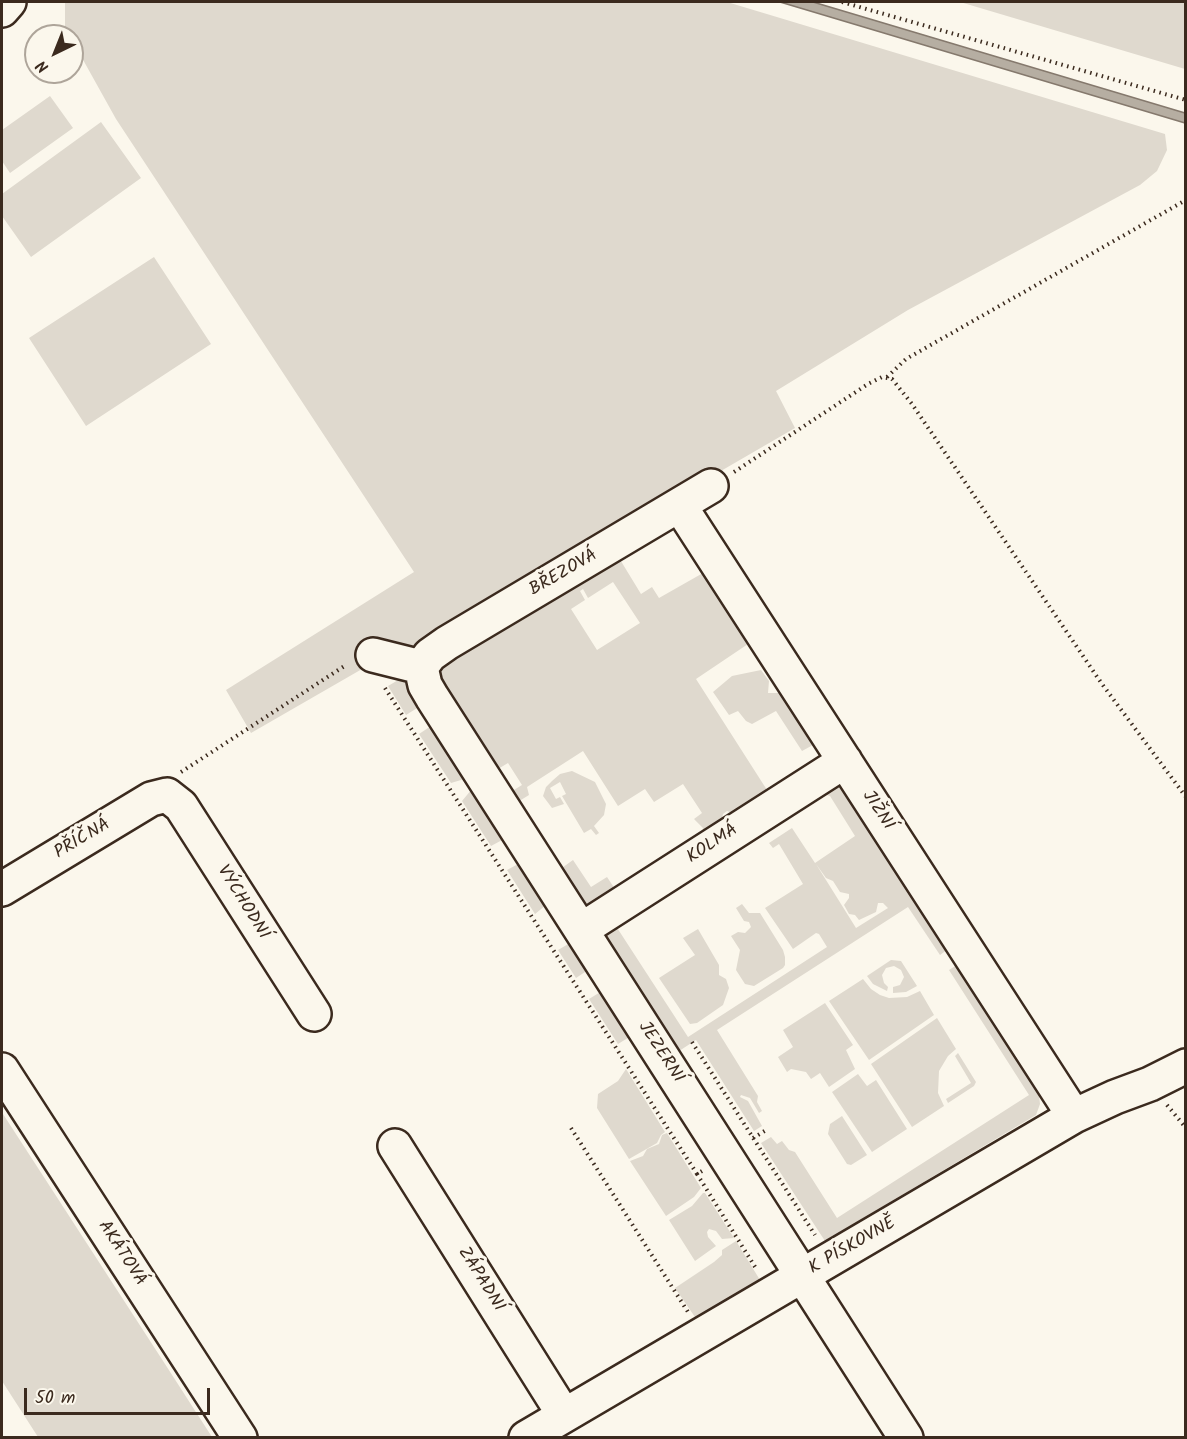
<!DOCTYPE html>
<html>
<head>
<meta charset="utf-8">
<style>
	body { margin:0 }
	#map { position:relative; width:1187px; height:1439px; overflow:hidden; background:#fbf7ec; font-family:Kalam,sans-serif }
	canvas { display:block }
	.frame { position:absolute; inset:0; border:3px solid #3b2a1e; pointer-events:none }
	.north { position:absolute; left:24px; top:24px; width:60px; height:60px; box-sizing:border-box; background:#fbf7ec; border:2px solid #aea59a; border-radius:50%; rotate:223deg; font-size:16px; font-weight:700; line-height:24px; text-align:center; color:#3b2a1e }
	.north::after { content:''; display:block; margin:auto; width:21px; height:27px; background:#3b2a1e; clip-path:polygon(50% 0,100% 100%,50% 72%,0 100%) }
	.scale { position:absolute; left:24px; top:1388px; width:186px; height:27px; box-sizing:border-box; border:3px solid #3b2a1e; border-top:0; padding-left:8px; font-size:18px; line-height:21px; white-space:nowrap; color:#3b2a1e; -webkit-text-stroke:4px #fbf7ec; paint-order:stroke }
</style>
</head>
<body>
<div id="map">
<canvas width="1187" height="1439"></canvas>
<div class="frame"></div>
<div class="north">N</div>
<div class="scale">50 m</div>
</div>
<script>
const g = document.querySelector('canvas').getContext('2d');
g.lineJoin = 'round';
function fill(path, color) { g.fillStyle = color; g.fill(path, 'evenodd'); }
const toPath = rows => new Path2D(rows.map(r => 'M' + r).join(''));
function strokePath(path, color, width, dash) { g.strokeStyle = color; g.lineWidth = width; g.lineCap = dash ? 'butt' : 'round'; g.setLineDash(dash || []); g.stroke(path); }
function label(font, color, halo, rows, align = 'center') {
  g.font = font + ' Kalam,sans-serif'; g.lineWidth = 6; g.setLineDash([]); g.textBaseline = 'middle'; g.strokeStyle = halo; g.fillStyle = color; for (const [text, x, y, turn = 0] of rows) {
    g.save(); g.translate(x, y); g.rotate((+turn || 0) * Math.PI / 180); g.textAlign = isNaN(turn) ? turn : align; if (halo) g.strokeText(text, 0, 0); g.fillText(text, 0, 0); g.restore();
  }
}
const green = toPath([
	[65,2,727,2,1165,134,1167,150,1157,171,1140,185,908,310,776,391,795,428,414,649,386,645,358,661,369,665,251,733,226,690,414,572,116,119,72,40,72,36,70,36,65,27],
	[960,2,1185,2,1185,69],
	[50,96,73,128,10,173,2,161,2,130],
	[101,122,141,178,31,257,2,216,2,194],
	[154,257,211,344,86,426,29,338],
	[616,553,641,594,652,587,659,598,703,573,748,644,696,679,767,790,735,814,727,811,723,814,720,827,702,834,703,828,694,819,702,813,683,784,654,802,645,789,618,806,583,751,527,787,529,795,516,803,509,793,522,785,508,763,493,772,435,673,438,664],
	[613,582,640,623,597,650,571,609,585,600,580,591,583,589,588,598],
	[761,670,769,681,768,693,780,693,813,745,802,751,776,711,752,724,746,721,738,711,729,715,713,692,732,676],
	[400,679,404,681,422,705,406,715,388,686],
	[431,726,464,778,461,780,451,783,419,734],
	[572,771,595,782,606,804,604,815,594,826,599,833,596,835,591,829,584,833,562,796,566,794,560,782,550,788,556,799,560,797,564,804,552,808,543,796,546,787,552,781,560,774],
	[837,780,910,887,907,888,909,894,917,901,948,949,940,955,908,907,717,1030,758,1096,757,1102,762,1111,759,1113,750,1098,741,1095,740,1097,748,1101,762,1126,754,1131,696,1040,676,1053,603,935,612,920,688,1037,827,947,819,934,816,933,793,949,765,908,803,884,779,844,773,848,769,843,792,828,815,863,855,836,830,796,820,793,817,799,810,804,805,795],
	[816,864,826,878,833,881,840,892,849,894,849,898,844,905,849,914,855,915,859,920,876,912,878,903,883,903,888,908,856,928],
	[472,789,504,839,491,846,462,801],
	[573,860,591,887,607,877,619,895,586,907,582,905,559,870],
	[520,863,546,905,535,914,507,870],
	[742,904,749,913,760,913,783,950,785,957,785,965,783,968,754,986,745,984,736,970,740,950,731,936,738,932,745,933,751,927,749,922,744,921,736,908],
	[698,929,719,965,719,975,726,979,729,988,723,1005,697,1023,690,1024,659,978,695,955,683,938],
	[570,943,588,970,576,978,558,950],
	[891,960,901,961,917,986,906,992,893,993,893,987,900,985,904,977,901,970,894,966,886,968,882,975,884,983,888,987,887,991,873,984,867,976],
	[960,963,1046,1090,1039,1095,1040,1104,1036,1115,825,1241,761,1143,771,1137,777,1144,782,1141,789,1150,795,1152,837,1218,1029,1095,949,970],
	[863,979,871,989,880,995,889,998,907,997,920,991,934,1015,869,1060,829,1001],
	[602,991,631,1036,618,1044,589,999],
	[825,1003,853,1045,846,1050,855,1069,829,1087,820,1073,811,1079,806,1072,791,1069,787,1072,778,1057,793,1047,783,1030],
	[937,1018,956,1049,948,1056,939,1071,938,1093,944,1106,912,1127,871,1064],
	[958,1053,976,1082,974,1086,948,1103,946,1099,971,1083,955,1056],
	[626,1069,665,1132,661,1135,657,1143,629,1159,597,1108,598,1094,618,1081],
	[858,1074,867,1086,876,1080,907,1129,872,1152,832,1092],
	[3,1114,165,1364,212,1437,38,1437,2,1381,2,1115],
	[842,1116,867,1155,851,1165,847,1164,828,1134,830,1124],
	[667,1133,701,1188,694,1197,666,1216,630,1161,643,1156,647,1149,659,1144,662,1135],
	[703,1193,705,1193,734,1238,722,1239,716,1231,709,1229,707,1232,708,1237,716,1246,695,1261,669,1220,692,1206],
	[736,1241,760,1280,695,1317,675,1288,714,1262,722,1255,722,1250]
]);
const water = toPath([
	[780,2,813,2,1185,113,1185,123,780,2]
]);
const path = toPath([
	[842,2,1186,100],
	[887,377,906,359,1186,200],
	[734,472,868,384,882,377,892,379,912,404,1102,684,1186,797],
	[385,688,697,1174,702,1171],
	[181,772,346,665],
	[692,1042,815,1235],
	[1167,1105,1186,1128],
	[571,1128,688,1312],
	[753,1138,768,1129],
	[697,1174,757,1270]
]);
const minor = toPath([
	[2,10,9,2],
	[680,506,1074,1116],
	[373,655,421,667],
	[421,667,425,685,432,697,906,1438],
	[421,667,430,655,447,643,711,486],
	[2,889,151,799,167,795,181,806,314,1014],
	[581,930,845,761],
	[2,1070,240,1438],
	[395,1146,564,1415],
	[526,1438,1074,1116,1115,1097,1150,1084,1186,1066]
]);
const streetNames = [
	["BŘEZOVÁ",564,574,-30],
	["JIŽNÍ",877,811,57],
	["PŘÍČNÁ",83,840,-31],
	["KOLMÁ",713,845,-33],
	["VÝCHODNÍ",242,903,58],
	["JEZERNÍ",660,1053,57],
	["K PÍSKOVNĚ",853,1247,-30],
	["AKÁTOVÁ",121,1254,57],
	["ZÁPADNÍ",480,1280,58]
];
fill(green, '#dfd9ce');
fill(water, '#b6aea2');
strokePath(water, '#85796d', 1.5);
strokePath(minor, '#3b2a1e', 38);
strokePath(path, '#3b2a1e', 4, [1.5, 4.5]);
strokePath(minor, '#fbf7ec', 33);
label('18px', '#3b2a1e', '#fbf7ec', streetNames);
</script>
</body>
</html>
